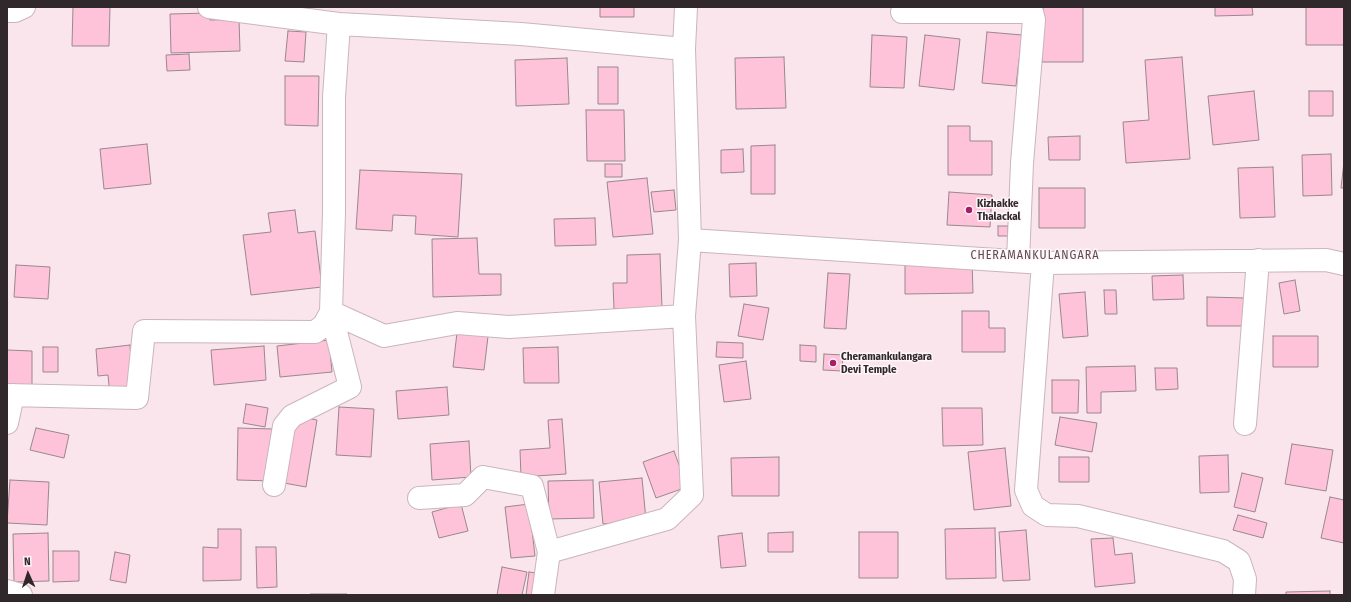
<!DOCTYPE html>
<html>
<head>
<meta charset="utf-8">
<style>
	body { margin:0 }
	#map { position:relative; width:1351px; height:602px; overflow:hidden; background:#fae5ed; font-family:"Fira Sans Condensed",sans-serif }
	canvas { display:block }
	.frame { position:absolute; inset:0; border:8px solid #30282b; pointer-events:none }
	.north { position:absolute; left:8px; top:554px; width:40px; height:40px; -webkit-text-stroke:3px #fff6f9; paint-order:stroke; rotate:357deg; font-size:11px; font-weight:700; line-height:16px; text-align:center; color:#30282b }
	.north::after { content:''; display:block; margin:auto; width:14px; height:18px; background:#30282b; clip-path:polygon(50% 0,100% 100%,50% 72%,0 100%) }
</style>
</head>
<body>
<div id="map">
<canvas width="1351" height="602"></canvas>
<div class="frame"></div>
<div class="north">N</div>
</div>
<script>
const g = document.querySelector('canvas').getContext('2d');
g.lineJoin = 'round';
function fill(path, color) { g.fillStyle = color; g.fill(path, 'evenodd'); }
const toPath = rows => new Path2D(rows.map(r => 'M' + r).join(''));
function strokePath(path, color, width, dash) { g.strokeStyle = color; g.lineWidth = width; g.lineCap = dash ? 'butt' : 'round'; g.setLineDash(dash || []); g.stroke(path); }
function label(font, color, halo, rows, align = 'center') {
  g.font = font + ' "Fira Sans Condensed",sans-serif'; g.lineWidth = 3; g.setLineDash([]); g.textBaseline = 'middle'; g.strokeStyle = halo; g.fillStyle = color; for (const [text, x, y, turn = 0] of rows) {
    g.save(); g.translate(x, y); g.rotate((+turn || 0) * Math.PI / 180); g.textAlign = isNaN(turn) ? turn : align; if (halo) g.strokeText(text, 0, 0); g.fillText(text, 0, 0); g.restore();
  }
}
const building = toPath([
	[73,7,110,7,109,46,72,46,73,7],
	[600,7,634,7,634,17,600,17,600,7],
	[1043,7,1083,7,1083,62,1042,62,1043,7],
	[1215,7,1252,7,1253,15,1215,16,1215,7],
	[1306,7,1344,7,1344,45,1306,45,1306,7],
	[209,13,210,20,239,19,240,51,171,53,170,14,209,13],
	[288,31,306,32,304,62,285,61,288,31],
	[987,32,1022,35,1016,86,982,83,987,32],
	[872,35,907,37,904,88,870,87,872,35],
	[925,35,960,39,954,90,919,86,925,35],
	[189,54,190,70,167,71,166,55,189,54],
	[784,57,786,108,736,109,735,58,784,57],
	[1182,57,1190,159,1126,163,1123,122,1149,120,1145,60,1182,57],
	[567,58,569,104,516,106,515,60,567,58],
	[598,67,618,67,618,104,598,104,598,67],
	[285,76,319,76,318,126,285,125,285,76],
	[1254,91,1259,140,1213,145,1208,96,1254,91],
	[1309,91,1333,91,1333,116,1309,116,1309,91],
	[586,110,624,110,625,161,587,161,586,110],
	[948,126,970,126,970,141,992,141,992,175,948,175,948,126],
	[1080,136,1080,160,1049,160,1048,137,1080,136],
	[147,144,151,184,104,189,100,149,147,144],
	[775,145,775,194,751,194,751,146,775,145],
	[743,149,744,172,721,173,721,150,743,149],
	[1331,154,1332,195,1303,196,1302,155,1331,154],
	[1344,162,1344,188,1341,188,1344,162],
	[605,164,622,164,622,177,605,177,605,164],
	[1273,167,1275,217,1240,218,1238,168,1273,167],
	[360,170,462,174,458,237,415,234,416,216,393,215,392,231,356,229,360,170],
	[647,178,653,234,613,237,607,182,647,178],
	[1039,188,1085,188,1085,228,1039,228,1039,188],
	[674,190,676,210,654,212,651,192,674,190],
	[949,192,992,195,990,227,947,225,949,192],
	[295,210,298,233,315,231,322,287,251,295,243,235,271,232,268,213,295,210],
	[595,218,596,245,555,246,554,219,595,218],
	[998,226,1008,226,1008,236,998,236,998,226],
	[477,238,479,274,501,274,501,295,433,297,432,239,477,238],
	[660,254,662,308,614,309,613,283,627,283,627,255,660,254],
	[972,261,973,293,905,294,905,262,972,261],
	[756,263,757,296,730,297,729,264,756,263],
	[16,265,50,267,48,299,14,297,16,265],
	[828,273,850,274,846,329,824,328,828,273],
	[1183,275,1184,299,1153,300,1152,276,1183,275],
	[1295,280,1300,311,1284,314,1279,283,1295,280],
	[1104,290,1116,290,1117,314,1105,314,1104,290],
	[1085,292,1088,336,1063,338,1059,294,1085,292],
	[1207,297,1245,298,1244,326,1207,326,1207,297],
	[744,304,769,308,763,340,738,336,744,304],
	[962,311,989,311,989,328,1005,328,1005,352,962,352,962,311],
	[458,324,489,328,484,370,453,367,458,324],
	[1273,336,1318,336,1318,367,1273,367,1273,336],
	[329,340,332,372,280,377,277,346,329,340],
	[717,342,743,343,743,358,716,357,717,342],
	[130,345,134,394,110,396,108,375,98,376,96,349,130,345],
	[800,345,816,346,816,362,800,361,800,345],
	[264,346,266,380,214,385,211,350,264,346],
	[43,347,58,347,58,372,43,372,43,347],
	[558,347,559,383,524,383,523,348,558,347],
	[7,350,32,351,32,393,7,393,7,350],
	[824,354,843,355,842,371,823,370,824,354],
	[746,361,751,399,724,402,719,365,746,361],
	[1135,366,1136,391,1101,392,1101,413,1087,413,1086,367,1135,366],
	[1155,368,1177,368,1178,389,1156,390,1155,368],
	[1052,380,1079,380,1078,413,1052,413,1052,380],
	[447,387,449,415,398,419,396,391,447,387],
	[246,404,268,408,265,427,243,423,246,404],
	[339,407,374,409,371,457,336,455,339,407],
	[942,408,982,408,983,445,943,446,942,408],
	[295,416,317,420,306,487,284,483,295,416],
	[1060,417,1097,423,1092,452,1055,445,1060,417],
	[562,419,566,474,521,477,520,450,550,448,548,420,562,419],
	[36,428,69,435,64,458,30,450,36,428],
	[238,428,274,429,273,481,237,480,238,428],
	[469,441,471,477,432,480,430,444,469,441],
	[1292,444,1333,450,1326,491,1285,484,1292,444],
	[1005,448,1011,506,974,510,968,452,1005,448],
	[674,451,687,487,656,498,643,462,674,451],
	[1228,455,1229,492,1200,493,1199,456,1228,455],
	[779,457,779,496,732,496,731,458,779,457],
	[1059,457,1089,457,1089,482,1059,482,1059,457],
	[1242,473,1263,478,1255,512,1234,507,1242,473],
	[642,478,646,520,603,524,599,482,642,478],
	[10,480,49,482,47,525,7,523,10,480],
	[593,480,594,518,549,519,548,481,593,480],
	[1330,497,1344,500,1344,543,1321,538,1330,497],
	[461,504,468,531,439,538,432,512,461,504],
	[529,504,535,556,511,558,505,507,529,504],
	[1238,515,1267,523,1263,538,1233,530,1238,515],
	[995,528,996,578,946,579,945,529,995,528],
	[218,529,241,529,241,580,203,581,203,547,218,548,218,529],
	[1026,530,1030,580,1003,581,999,532,1026,530],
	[793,532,793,552,768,552,768,533,793,532],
	[859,532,898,532,898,578,859,578,859,532],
	[48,533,49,581,14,582,13,534,48,533],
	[742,533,746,566,721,568,718,536,742,533],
	[1113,538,1115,555,1132,553,1135,583,1095,587,1091,539,1113,538],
	[256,547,276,547,277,587,257,588,256,547],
	[53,551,79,551,79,581,53,582,53,551],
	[115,552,130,555,126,583,110,580,115,552],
	[502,567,527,572,522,595,497,595,502,567],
	[529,572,544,574,542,595,526,595,529,572],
	[1330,591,1330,595,1286,595,1286,592,1330,591],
	[311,594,347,594,347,595,311,595,311,594]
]);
const street = toPath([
	[209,7,339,24,521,34,684,49],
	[7,11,15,11,24,7],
	[902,12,1032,12,1034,20,1022,163,1018,261],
	[690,240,1043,263,1026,490,1033,506,1047,515,1078,516,1223,551,1239,561,1245,579,1244,595],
	[1043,263,1326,260,1344,264],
	[331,312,384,336,457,323,509,327,684,316],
	[7,395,137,398,144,331,315,332,324,325,331,312,334,213,334,97,339,24],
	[7,423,13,395],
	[1245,424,1258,260],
	[274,485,284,426,292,416,350,387,331,312],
	[419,498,465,495,483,477,532,486,549,552],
	[7,591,21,595],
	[543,595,549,552,667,519,692,495,684,316,690,240,684,49,686,7]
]);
const markers = [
	[969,210,4,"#a61e67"],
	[833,363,4,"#a61e67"]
];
const poiNames = [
	["Kizhakke",977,204],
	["Thalackal",977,217],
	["Cheramankulangara",841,357],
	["Devi Temple",841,370]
];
const neighbourhoodNames = [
	["CHERAMANKULANGARA",1035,256]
];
fill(building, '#fec2d9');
strokePath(building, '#9a878e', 1);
strokePath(street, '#cab5bd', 24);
strokePath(street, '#fff', 22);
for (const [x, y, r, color] of markers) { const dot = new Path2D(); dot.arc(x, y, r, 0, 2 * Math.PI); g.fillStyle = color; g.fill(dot); strokePath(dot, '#fff6f9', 1.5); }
label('bold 11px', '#30282b', '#fff6f9', poiNames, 'left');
g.letterSpacing = '1px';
label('12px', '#5d4c52', '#fff6f9', neighbourhoodNames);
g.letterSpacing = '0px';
</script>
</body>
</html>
